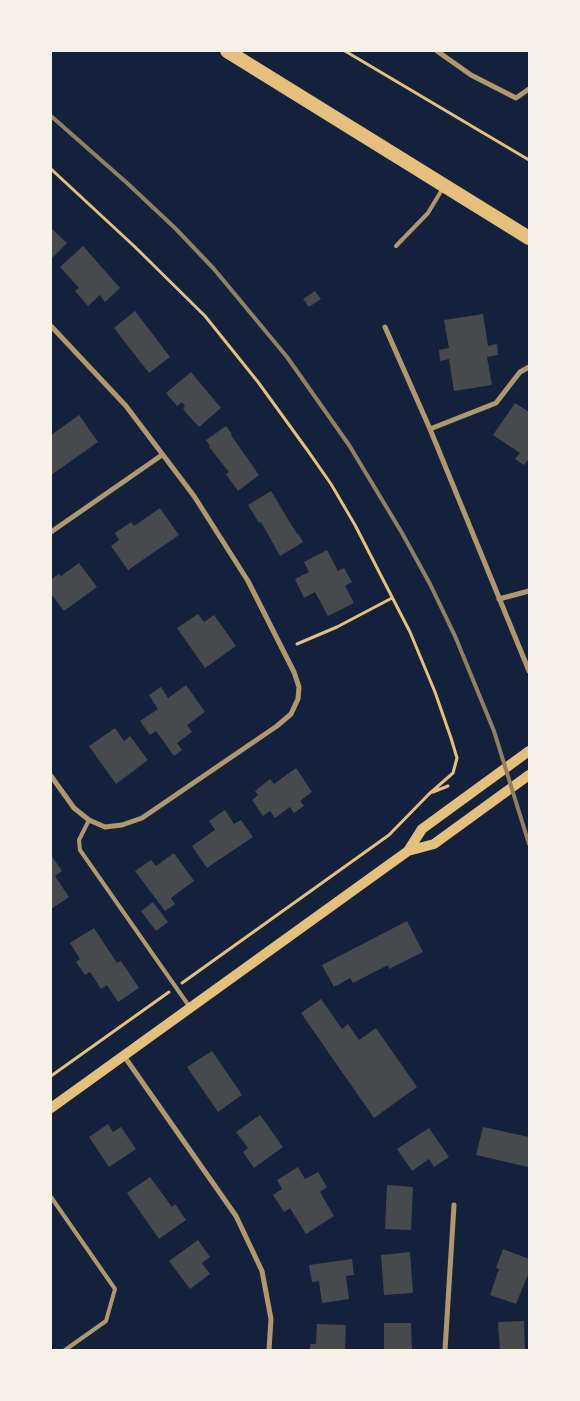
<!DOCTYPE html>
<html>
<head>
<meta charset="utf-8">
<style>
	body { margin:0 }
	#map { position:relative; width:580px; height:1401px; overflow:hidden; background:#14213d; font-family:"Public Sans",sans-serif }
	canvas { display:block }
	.frame { position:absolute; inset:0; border:52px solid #f6f1e7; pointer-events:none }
</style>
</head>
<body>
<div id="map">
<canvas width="580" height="1401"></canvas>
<div class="frame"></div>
</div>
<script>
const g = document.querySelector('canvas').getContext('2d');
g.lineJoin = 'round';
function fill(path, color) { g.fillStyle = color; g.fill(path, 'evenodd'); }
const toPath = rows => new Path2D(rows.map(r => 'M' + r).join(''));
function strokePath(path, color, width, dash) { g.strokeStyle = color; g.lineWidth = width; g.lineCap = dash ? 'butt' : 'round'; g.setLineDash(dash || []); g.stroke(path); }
const building = toPath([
	[51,228,67,243,51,259],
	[83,246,120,288,105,302,100,295,88,306,75,291,79,288,60,267],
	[315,291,321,299,309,307,303,299],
	[135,311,170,357,149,373,114,328],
	[483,314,488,346,497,344,498,355,487,357,492,385,454,391,449,359,440,361,439,350,449,348,444,320],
	[191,372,221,408,199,427,186,413,183,408,185,406,182,402,177,406,166,393],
	[515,403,529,412,529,459,524,465,515,459,520,453,493,435],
	[79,415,98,442,51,475,51,435],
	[226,426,232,434,231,435,259,475,238,491,226,474,229,472,209,447,210,446,206,440],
	[271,491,297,534,298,533,303,542,280,556,261,522,259,523,248,505],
	[160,508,179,535,128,570,111,546,119,540,115,533,131,522,134,526],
	[327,550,338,571,344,568,352,582,345,586,354,603,328,616,315,592,304,598,295,579,309,572,304,562],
	[79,563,97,587,64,611,51,594,51,579,59,574,61,576],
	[198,614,204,622,214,615,236,646,205,668,177,628],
	[186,685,205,712,187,725,192,732,177,743,182,750,174,756,156,731,150,735,140,721,158,709,149,695,161,687,168,698],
	[115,728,124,741,130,736,148,760,116,784,89,746],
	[296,768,312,792,300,801,304,806,294,813,290,807,275,818,270,811,263,816,252,800,258,795,255,791,270,779,274,784],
	[225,810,234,824,241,820,253,837,207,868,192,846,215,830,209,821],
	[174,853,194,881,171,898,175,904,165,911,135,871,151,860,156,866],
	[51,855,62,871,55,876,69,897,51,909],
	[153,902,168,922,156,931,141,911],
	[407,921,423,952,389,969,388,965,353,983,350,978,334,987,322,965],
	[94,928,117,963,121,961,139,988,118,1002,107,985,101,989,90,972,85,975,76,962,80,959,70,943],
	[321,999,342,1029,348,1024,359,1040,376,1028,417,1087,374,1118,301,1013],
	[212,1051,242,1095,218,1112,187,1067],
	[260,1115,283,1147,254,1168,243,1152,248,1148,236,1132],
	[108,1124,113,1132,121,1127,136,1149,109,1167,89,1137],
	[483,1127,529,1137,528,1167,476,1155],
	[429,1128,449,1157,434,1167,429,1159,412,1171,397,1149],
	[298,1167,305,1179,318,1172,327,1187,320,1192,334,1216,306,1234,290,1208,284,1212,273,1195,282,1189,277,1180],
	[150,1177,172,1207,175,1204,186,1220,159,1239,127,1193],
	[387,1185,413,1187,411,1230,385,1229],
	[198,1240,210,1257,202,1263,210,1274,190,1289,169,1261],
	[503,1249,529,1259,529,1272,516,1304,490,1295,499,1269,496,1268],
	[410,1252,413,1293,384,1295,381,1255],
	[352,1259,354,1275,346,1276,349,1299,322,1303,319,1281,312,1282,309,1265],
	[524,1321,525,1350,500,1350,498,1322],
	[384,1323,411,1323,412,1350,384,1350],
	[317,1324,346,1325,345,1350,310,1350,310,1344,316,1344]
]);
const path = toPath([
	[345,51,529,160],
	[51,169,134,246,205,316,258,382,308,451,331,484,355,525,410,632,435,692,451,738,457,758,453,773,429,794,389,835,182,983],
	[297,644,337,627,392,598],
	[433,792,448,786],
	[51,1076,169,992]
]);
const service = toPath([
	[396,246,428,213,443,188],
	[89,820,79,840,80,850,189,1006],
	[51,1197,115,1289,106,1321,65,1350]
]);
const minor = toPath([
	[437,51,471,75,516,98,529,89],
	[51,326,126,406,194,496,248,581,294,672,299,687,298,699,291,714,277,726,142,818,122,825,105,827,89,820,74,808,51,776],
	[385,327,430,429,529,671],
	[430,429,496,403,520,372,529,367],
	[51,532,162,455],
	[499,599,529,591],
	[124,1056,236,1216,262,1271,271,1319,269,1350],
	[445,1350,454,1205]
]);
const secondary = toPath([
	[408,851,434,844,529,775],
	[51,1108,408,851,422,829,529,751]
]);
const trunk = toPath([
	[227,51,529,238]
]);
const rail = toPath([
	[51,116,127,183,176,229,214,269,287,357,349,445,402,533,430,584,455,636,494,731,529,844]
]);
fill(building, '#48494c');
strokePath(path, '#e5c07b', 3);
strokePath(service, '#b1986c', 4);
strokePath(minor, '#b1986c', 5);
strokePath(secondary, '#e5c07b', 10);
strokePath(trunk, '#e5c07b', 14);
strokePath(rail, '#918062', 4);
</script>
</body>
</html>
